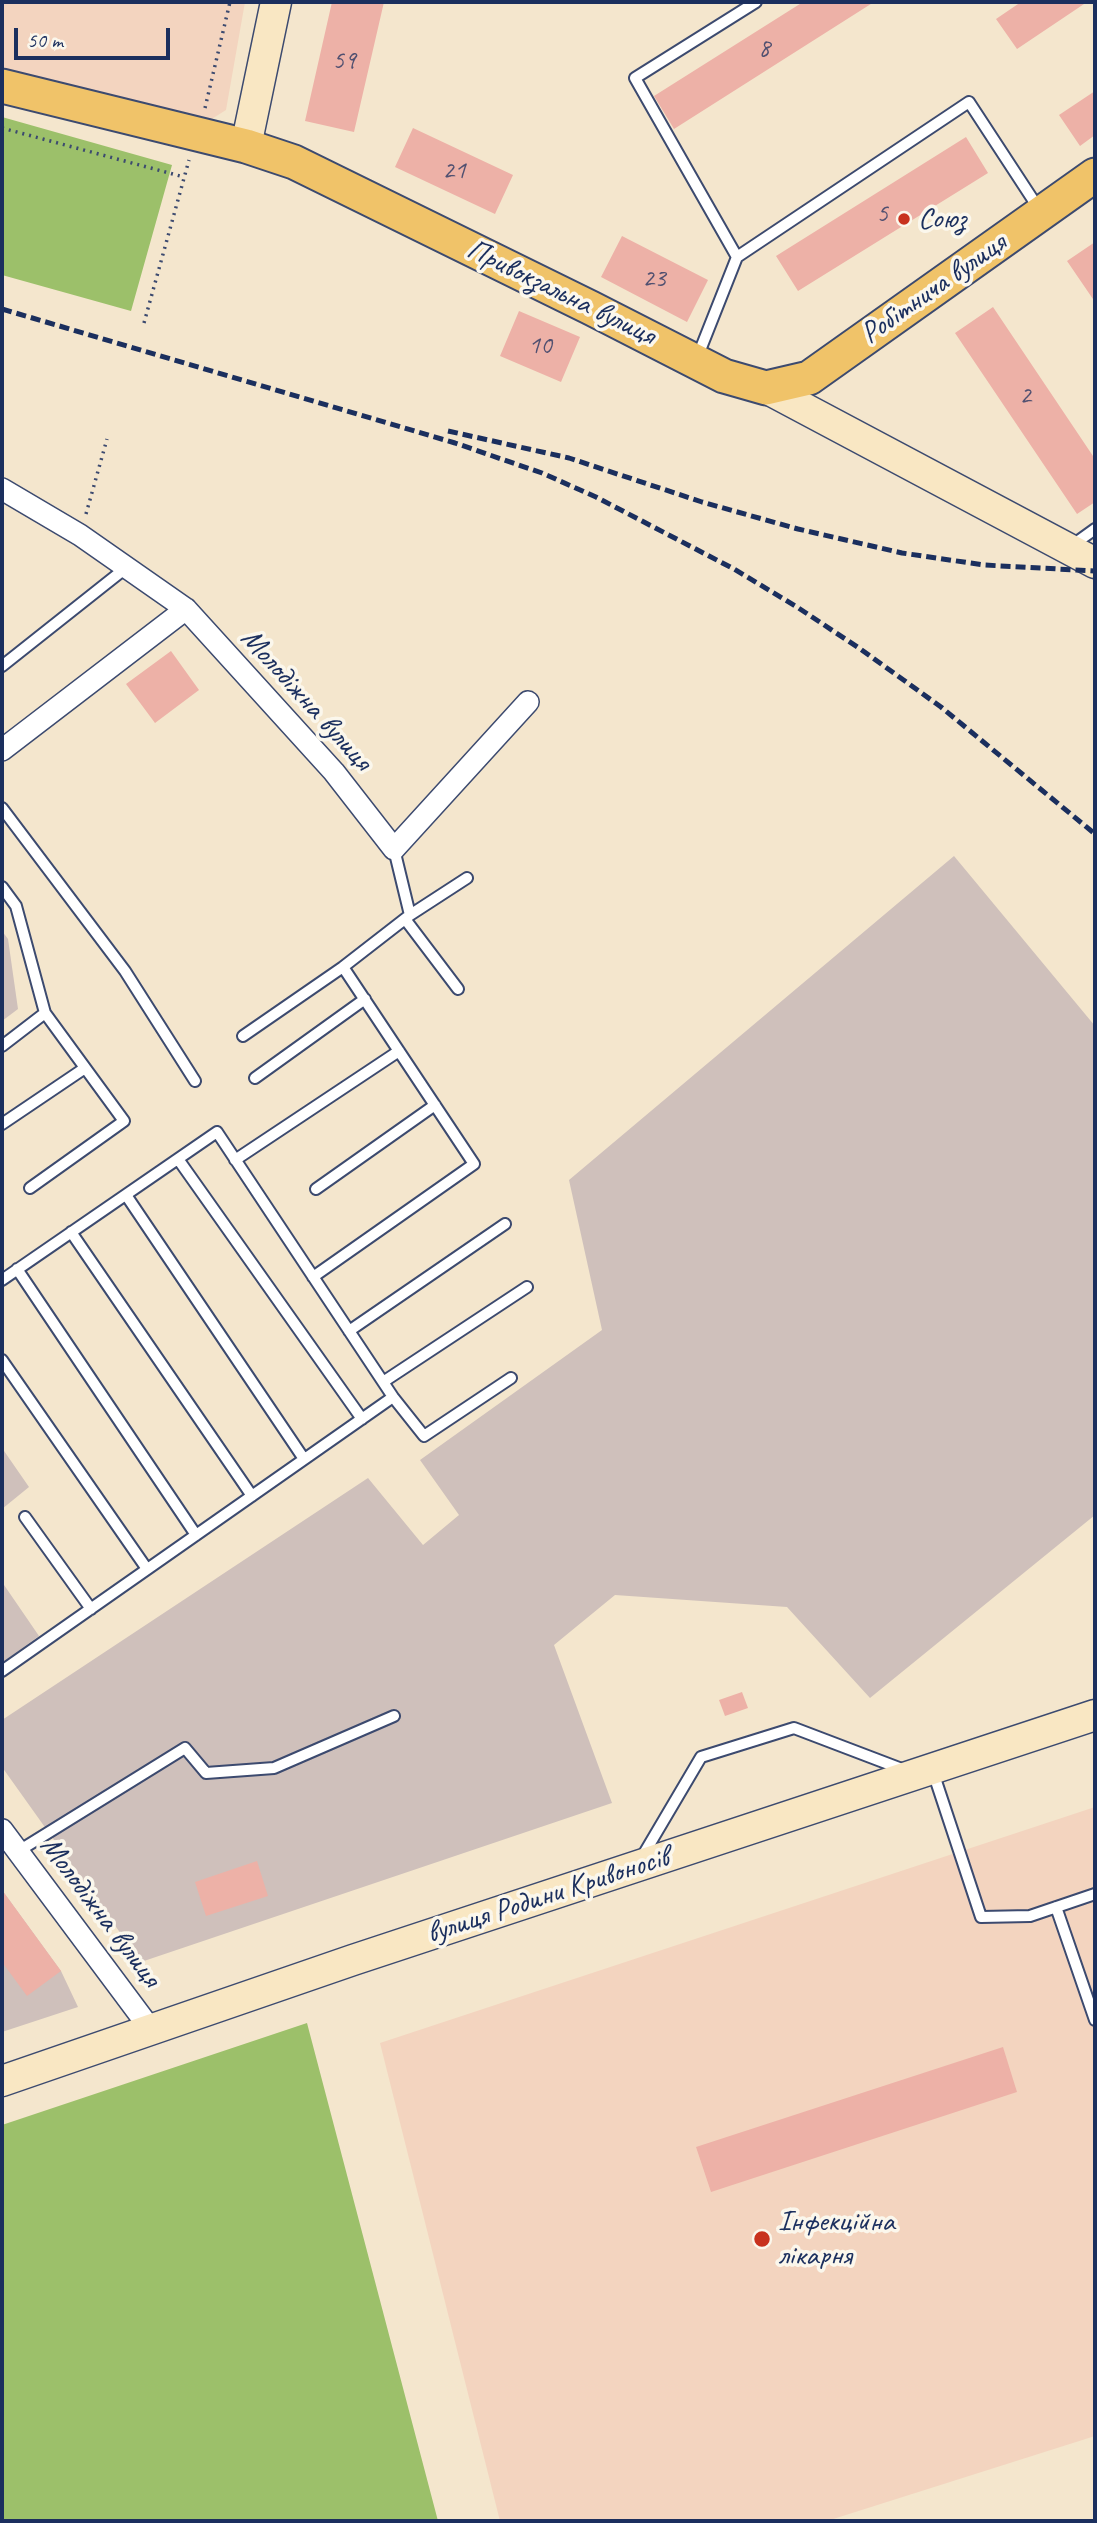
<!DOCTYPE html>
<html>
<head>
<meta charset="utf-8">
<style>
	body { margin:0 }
	#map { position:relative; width:1097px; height:2523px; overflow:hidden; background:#f4e6cd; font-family:Caveat,sans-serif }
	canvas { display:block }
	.frame { position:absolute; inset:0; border:4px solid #1b2f5e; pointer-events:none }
	.scale { position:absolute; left:14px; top:28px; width:156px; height:32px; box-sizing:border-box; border:4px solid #1b2f5e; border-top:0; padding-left:9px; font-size:21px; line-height:24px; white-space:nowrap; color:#1b2f5e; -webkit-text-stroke:5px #fbf7ec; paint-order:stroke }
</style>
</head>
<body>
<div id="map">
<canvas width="1097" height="2523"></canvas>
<div class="frame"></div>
<div class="scale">50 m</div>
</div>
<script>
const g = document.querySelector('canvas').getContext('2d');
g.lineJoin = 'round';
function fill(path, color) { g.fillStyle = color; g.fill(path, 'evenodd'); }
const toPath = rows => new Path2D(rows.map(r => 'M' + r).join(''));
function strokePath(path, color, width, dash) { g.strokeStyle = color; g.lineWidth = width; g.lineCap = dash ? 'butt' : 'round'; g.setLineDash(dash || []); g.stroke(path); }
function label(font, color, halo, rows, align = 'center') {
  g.font = font + ' Caveat,sans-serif'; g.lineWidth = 7; g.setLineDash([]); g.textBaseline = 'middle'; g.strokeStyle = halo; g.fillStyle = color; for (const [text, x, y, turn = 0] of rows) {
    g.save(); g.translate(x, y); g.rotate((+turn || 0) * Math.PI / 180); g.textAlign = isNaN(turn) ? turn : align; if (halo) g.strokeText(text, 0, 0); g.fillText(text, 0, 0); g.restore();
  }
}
const built = toPath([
	[2,2,245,2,226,110,207,122,2,69],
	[1095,1807,1095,2436,827,2521,500,2521,380,2043]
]);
const industrial = toPath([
	[954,856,1095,1026,1095,1515,870,1698,787,1607,615,1595,554,1645,612,1803,141,1962,2,1767,2,1720,368,1478,423,1545,459,1515,420,1460,602,1330,569,1180],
	[2,931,8,939,18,1009,2,1021],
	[2,1448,29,1487,2,1509],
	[2,1582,39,1636,2,1663,2,1581],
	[2,1890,61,1971,78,2007,2,2032]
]);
const green = toPath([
	[2,117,172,165,131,311,2,275],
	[307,2023,438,2521,2,2521,2,2125]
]);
const building = toPath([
	[332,2,384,2,354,132,305,121],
	[803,2,874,2,674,129,654,96],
	[1021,2,1087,2,1017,49,996,19],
	[1095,91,1095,135,1080,146,1059,115],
	[413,128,513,175,495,214,395,167],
	[966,137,988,173,798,291,776,256],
	[622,236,708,280,687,322,601,277],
	[1095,242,1095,302,1067,261],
	[993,307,1095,459,1095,502,1077,514,955,333],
	[519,311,580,337,561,382,500,356],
	[171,651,199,690,155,723,126,684],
	[742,1692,748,1708,725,1716,719,1700],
	[257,1861,268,1896,206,1916,195,1882],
	[2,1890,61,1971,27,1996,2,1962],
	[1003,2047,1017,2092,711,2192,696,2147]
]);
const path = toPath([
	[205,108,230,2],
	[2,128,184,177],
	[144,323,189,160],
	[86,514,107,439]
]);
const lane = toPath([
	[737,257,635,78,756,2],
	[697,358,737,257,969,102,1039,209],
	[1070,547,1095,529],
	[2,666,127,567],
	[2,808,125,971,195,1081],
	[394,849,410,915],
	[2,887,16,906,45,1013,124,1121,30,1188],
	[405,919,458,989],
	[243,1036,343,967],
	[2,1046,45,1013],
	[255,1078,365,999],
	[2,1124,85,1068],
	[178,1159,362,1419],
	[235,1160,399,1051],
	[316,1189,435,1105],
	[126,1195,304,1459],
	[71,1232,252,1496],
	[17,1269,196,1535],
	[313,1277,474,1164,343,967,410,915,467,878],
	[2,1280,217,1132,393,1397,424,1436,511,1378],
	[349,1331,505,1224],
	[2,1360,147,1569],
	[383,1382,527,1287],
	[25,1517,91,1609],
	[2,1671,393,1397],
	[933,1772,981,1917,1030,1916,1095,1894],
	[17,1852,185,1748,206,1773,274,1768,394,1716],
	[642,1857,701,1757,794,1728,907,1771],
	[1056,1907,1095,2020]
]);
const street = toPath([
	[2,489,80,535,186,609,334,772,394,849,528,702],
	[2,750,186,609],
	[2,1830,152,2031]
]);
const secondary = toPath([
	[246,146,276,2],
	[766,388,1095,563],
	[2,2081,353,1960,1095,1715]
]);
const primary = toPath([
	[2,86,246,146,294,162,591,308,724,376,766,388,809,378,1095,175]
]);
const rail = toPath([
	[2,309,455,443,542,473,596,497,734,569,797,607,859,648,941,707,1095,834],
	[448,431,569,458,702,502,798,529,902,553,984,565,1095,571]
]);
const markers = [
	[904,219,7,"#c8321e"],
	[762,2239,9,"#c8321e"]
];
const numberNames = [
	["8",764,49],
	["59",344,61],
	["21",454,171],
	["5",882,214],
	["23",654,279],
	["10",540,346],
	["2",1025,396]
];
const poiNames = [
	["Союз",918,219],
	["Інфекційна",778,2222],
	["лікарня",778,2256]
];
const streetNames = [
	["Робітнича вулиця",934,289,-35],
	["Привокзальна вулиця",561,293,26],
	["Молодіжна вулиця",306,700,48],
	["вулиця Родини Кривоносів",548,1896,-18],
	["Молодіжна вулиця",100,1912,53]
];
fill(built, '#f3d4bf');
fill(industrial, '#cfc0bb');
fill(green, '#9cc06a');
fill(building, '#edb1a7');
strokePath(lane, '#3c4a6f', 14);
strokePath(street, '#3c4a6f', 24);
strokePath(secondary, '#3c4a6f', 33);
strokePath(primary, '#3c4a6f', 37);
strokePath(path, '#3c4a6f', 3.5, [2, 5]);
strokePath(lane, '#fff', 10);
strokePath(street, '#fff', 21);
strokePath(secondary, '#f9e7c3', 30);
strokePath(primary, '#f0c369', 33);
strokePath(rail, '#1b2f5e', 5, [10, 5]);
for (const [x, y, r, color] of markers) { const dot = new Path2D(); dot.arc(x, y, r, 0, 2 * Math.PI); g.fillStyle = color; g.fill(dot); strokePath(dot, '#fbf7ec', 2.5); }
label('26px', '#505070', null, numberNames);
label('30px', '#1b2f5e', '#fbf7ec', poiNames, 'left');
label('30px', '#1b2f5e', '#fbf7ec', streetNames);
</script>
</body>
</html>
